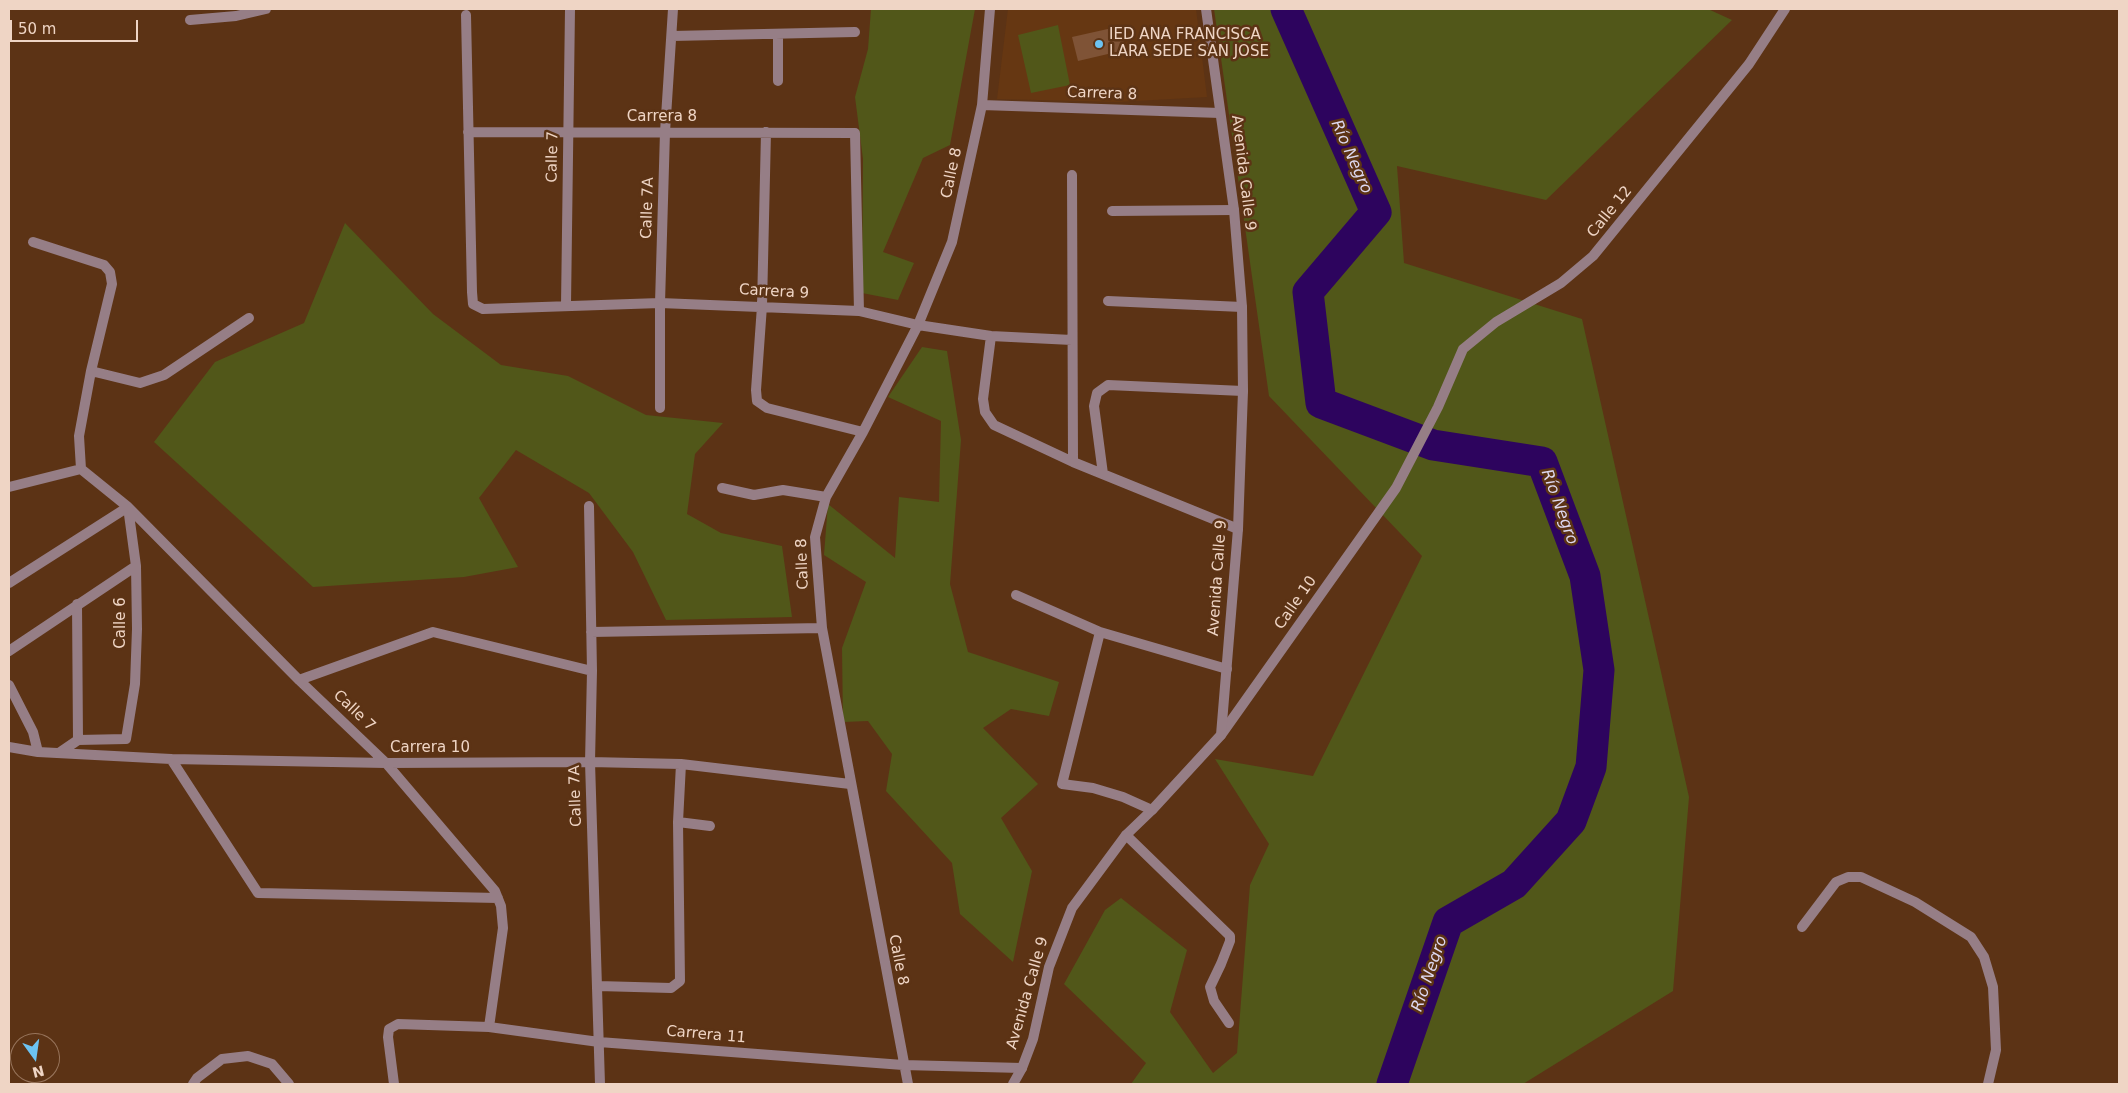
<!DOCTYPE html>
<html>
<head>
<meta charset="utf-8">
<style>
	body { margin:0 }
	#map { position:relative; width:2128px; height:1093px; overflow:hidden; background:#5c3315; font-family:"DejaVu Sans",sans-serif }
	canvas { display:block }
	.frame { position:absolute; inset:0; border:10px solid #efd5c5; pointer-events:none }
	.north { position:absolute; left:10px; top:1033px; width:50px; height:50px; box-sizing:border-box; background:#5c3315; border:1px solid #97745b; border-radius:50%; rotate:166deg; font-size:14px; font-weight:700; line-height:20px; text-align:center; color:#efd5c5 }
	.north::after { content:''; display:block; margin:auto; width:18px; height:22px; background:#6cc3f2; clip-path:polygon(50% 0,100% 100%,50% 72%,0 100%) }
	.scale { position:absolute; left:10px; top:20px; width:128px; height:22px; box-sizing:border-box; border:2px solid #efd5c5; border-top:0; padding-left:6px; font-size:15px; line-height:18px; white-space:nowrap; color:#efd5c5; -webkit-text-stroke:4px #5c3315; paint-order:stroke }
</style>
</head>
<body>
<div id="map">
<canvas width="2128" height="1093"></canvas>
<div class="frame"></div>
<div class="north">N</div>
<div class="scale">50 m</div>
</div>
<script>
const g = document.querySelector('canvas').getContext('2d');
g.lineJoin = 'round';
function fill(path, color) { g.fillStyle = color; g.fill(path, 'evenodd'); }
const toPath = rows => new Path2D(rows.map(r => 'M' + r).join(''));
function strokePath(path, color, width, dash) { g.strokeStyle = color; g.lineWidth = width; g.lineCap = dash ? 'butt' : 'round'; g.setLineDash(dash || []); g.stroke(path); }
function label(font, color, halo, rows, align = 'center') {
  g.font = font + ' "DejaVu Sans",sans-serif'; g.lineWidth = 5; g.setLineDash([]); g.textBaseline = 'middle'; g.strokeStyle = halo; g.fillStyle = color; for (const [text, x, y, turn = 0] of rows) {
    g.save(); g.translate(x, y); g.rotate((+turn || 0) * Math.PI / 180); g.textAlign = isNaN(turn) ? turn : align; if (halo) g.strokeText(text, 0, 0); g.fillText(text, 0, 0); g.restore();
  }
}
const built = toPath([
	[1008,9,1196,9,1207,97,1118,102,997,99]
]);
const green = toPath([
	[871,9,975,9,950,145,923,158,883,252,914,263,898,300,862,293,863,159,855,97,868,49],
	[1214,9,1708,9,1732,20,1546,200,1397,166,1404,263,1582,319,1689,797,1673,991,1523,1084,1131,1084,1146,1063,1064,984,1105,910,1121,898,1187,950,1170,1012,1213,1073,1237,1053,1250,885,1269,844,1215,759,1313,776,1422,556,1269,396],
	[1058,25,1070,85,1031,93,1018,35],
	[345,223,433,314,501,365,568,376,646,415,723,423,695,454,687,514,721,533,782,546,792,617,666,620,633,552,589,493,516,450,479,498,518,567,464,577,313,587,154,442,215,362,304,323],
	[922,347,947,351,961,440,950,584,968,652,1059,682,1049,716,1011,709,983,728,1038,784,1001,818,1032,871,1013,962,960,914,952,863,886,791,892,754,868,721,843,722,842,648,866,582,824,555,828,504,895,558,899,497,939,502,941,421,888,397]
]);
const river = toPath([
	[1286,9,1376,212,1308,292,1321,403,1433,445,1542,462,1585,576,1599,670,1591,767,1571,821,1514,884,1448,922,1392,1084]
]);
const building = toPath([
	[1121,26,1125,50,1078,61,1072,37]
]);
const minor = toPath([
	[466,15,472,292,473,304,483,309,660,303,859,311,918,325,991,336,1072,340],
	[190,20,236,16,266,9],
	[778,35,778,81],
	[672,36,855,32],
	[982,105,1220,113],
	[468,132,855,133,859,311],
	[766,132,762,306,756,390,757,401,767,408,863,432],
	[1072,175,1073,462],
	[1112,211,1234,210],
	[33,242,104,265,110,272,112,284,91,371,79,436,81,469],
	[1108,301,1242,307],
	[566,305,570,9],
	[991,336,983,399,985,412,994,425,1073,462,1238,529],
	[91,371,140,383,164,375,249,318],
	[660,408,660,303,665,132,673,9],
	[81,469,128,507,299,680,386,763,495,891,501,906,503,928,489,1027],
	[1103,474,1094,406,1097,393,1108,385,1243,391],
	[9,487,81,469],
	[722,488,754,495,783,490,826,497],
	[589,506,592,671,590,762,600,1084],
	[9,583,128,507,136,566,137,629,135,684,126,739,78,740,59,753],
	[1016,595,1100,632,1227,669],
	[77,604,78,740],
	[591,632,822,628],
	[1100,632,1062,784,1093,788,1123,797,1152,810],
	[9,651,136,566],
	[299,680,433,632,592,671],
	[9,685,33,732,38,752],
	[1221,735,1396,488,1438,407,1463,349,1496,322,1561,283,1593,256,1749,64,1785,9],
	[9,747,38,752,171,759,386,763,590,762,681,764,850,784],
	[171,759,258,893,498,898],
	[678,822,710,826],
	[1126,835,1230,936,1230,941,1221,964,1210,987,1214,1001,1229,1023],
	[1802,927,1836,882,1848,877,1861,877,1915,902,1971,937,1984,957,1993,987,1996,1050,1988,1084],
	[598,986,671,988,680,981,678,822,681,764],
	[193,1084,197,1078,222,1059,248,1056,272,1064,289,1084],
	[394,1084,388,1037,389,1029,398,1024,489,1027,599,1042,903,1065,1022,1068],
	[908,1084,822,628,815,537,826,497,863,432,918,325,952,242,982,105,990,9]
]);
const tertiary = toPath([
	[1013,1084,1022,1068,1033,1039,1049,967,1072,908,1126,835,1152,810,1221,735,1238,529,1243,391,1242,307,1234,210,1206,9]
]);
const markers = [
	[1099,44,5,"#6cc3f2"]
];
const poiNames = [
	["IED ANA FRANCISCA",1109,35],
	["LARA SEDE SAN JOSE",1109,52]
];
const streetNames = [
	["Carrera 8",1102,94,2],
	["Carrera 8",662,117],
	["Calle 7",553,157,-89],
	["Calle 8",952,173,-78],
	["Avenida Calle 9",1243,173,83],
	["Calle 7A",648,208,-88],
	["Calle 12",1610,212,-51],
	["Carrera 9",774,292,3],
	["Calle 8",803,564,-92],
	["Avenida Calle 9",1218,578,-86],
	["Calle 10",1296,603,-55],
	["Calle 6",121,623,-90],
	["Calle 7",354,711,44],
	["Carrera 10",430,748],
	["Calle 7A",576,796,-92],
	["Calle 8",898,960,79],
	["Avenida Calle 9",1028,993,-74],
	["Carrera 11",706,1035,5]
];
const waterNames = [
	["Río Negro",1351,157,66],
	["Río Negro",1559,507,70],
	["Río Negro",1430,974,-71]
];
fill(built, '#663712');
fill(green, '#515719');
strokePath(river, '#2d045e', 31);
fill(building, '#7f5336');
strokePath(minor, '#967e86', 10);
strokePath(tertiary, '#967e86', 10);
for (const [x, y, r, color] of markers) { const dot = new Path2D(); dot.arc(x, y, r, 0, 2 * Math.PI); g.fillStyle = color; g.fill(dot); strokePath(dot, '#5c3315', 2); }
label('15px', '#efd5c5', '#5c3315', poiNames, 'left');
label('15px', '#efd5c5', '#5c3315', streetNames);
label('italic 16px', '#ddd8f0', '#5c3315', waterNames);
</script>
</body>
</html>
